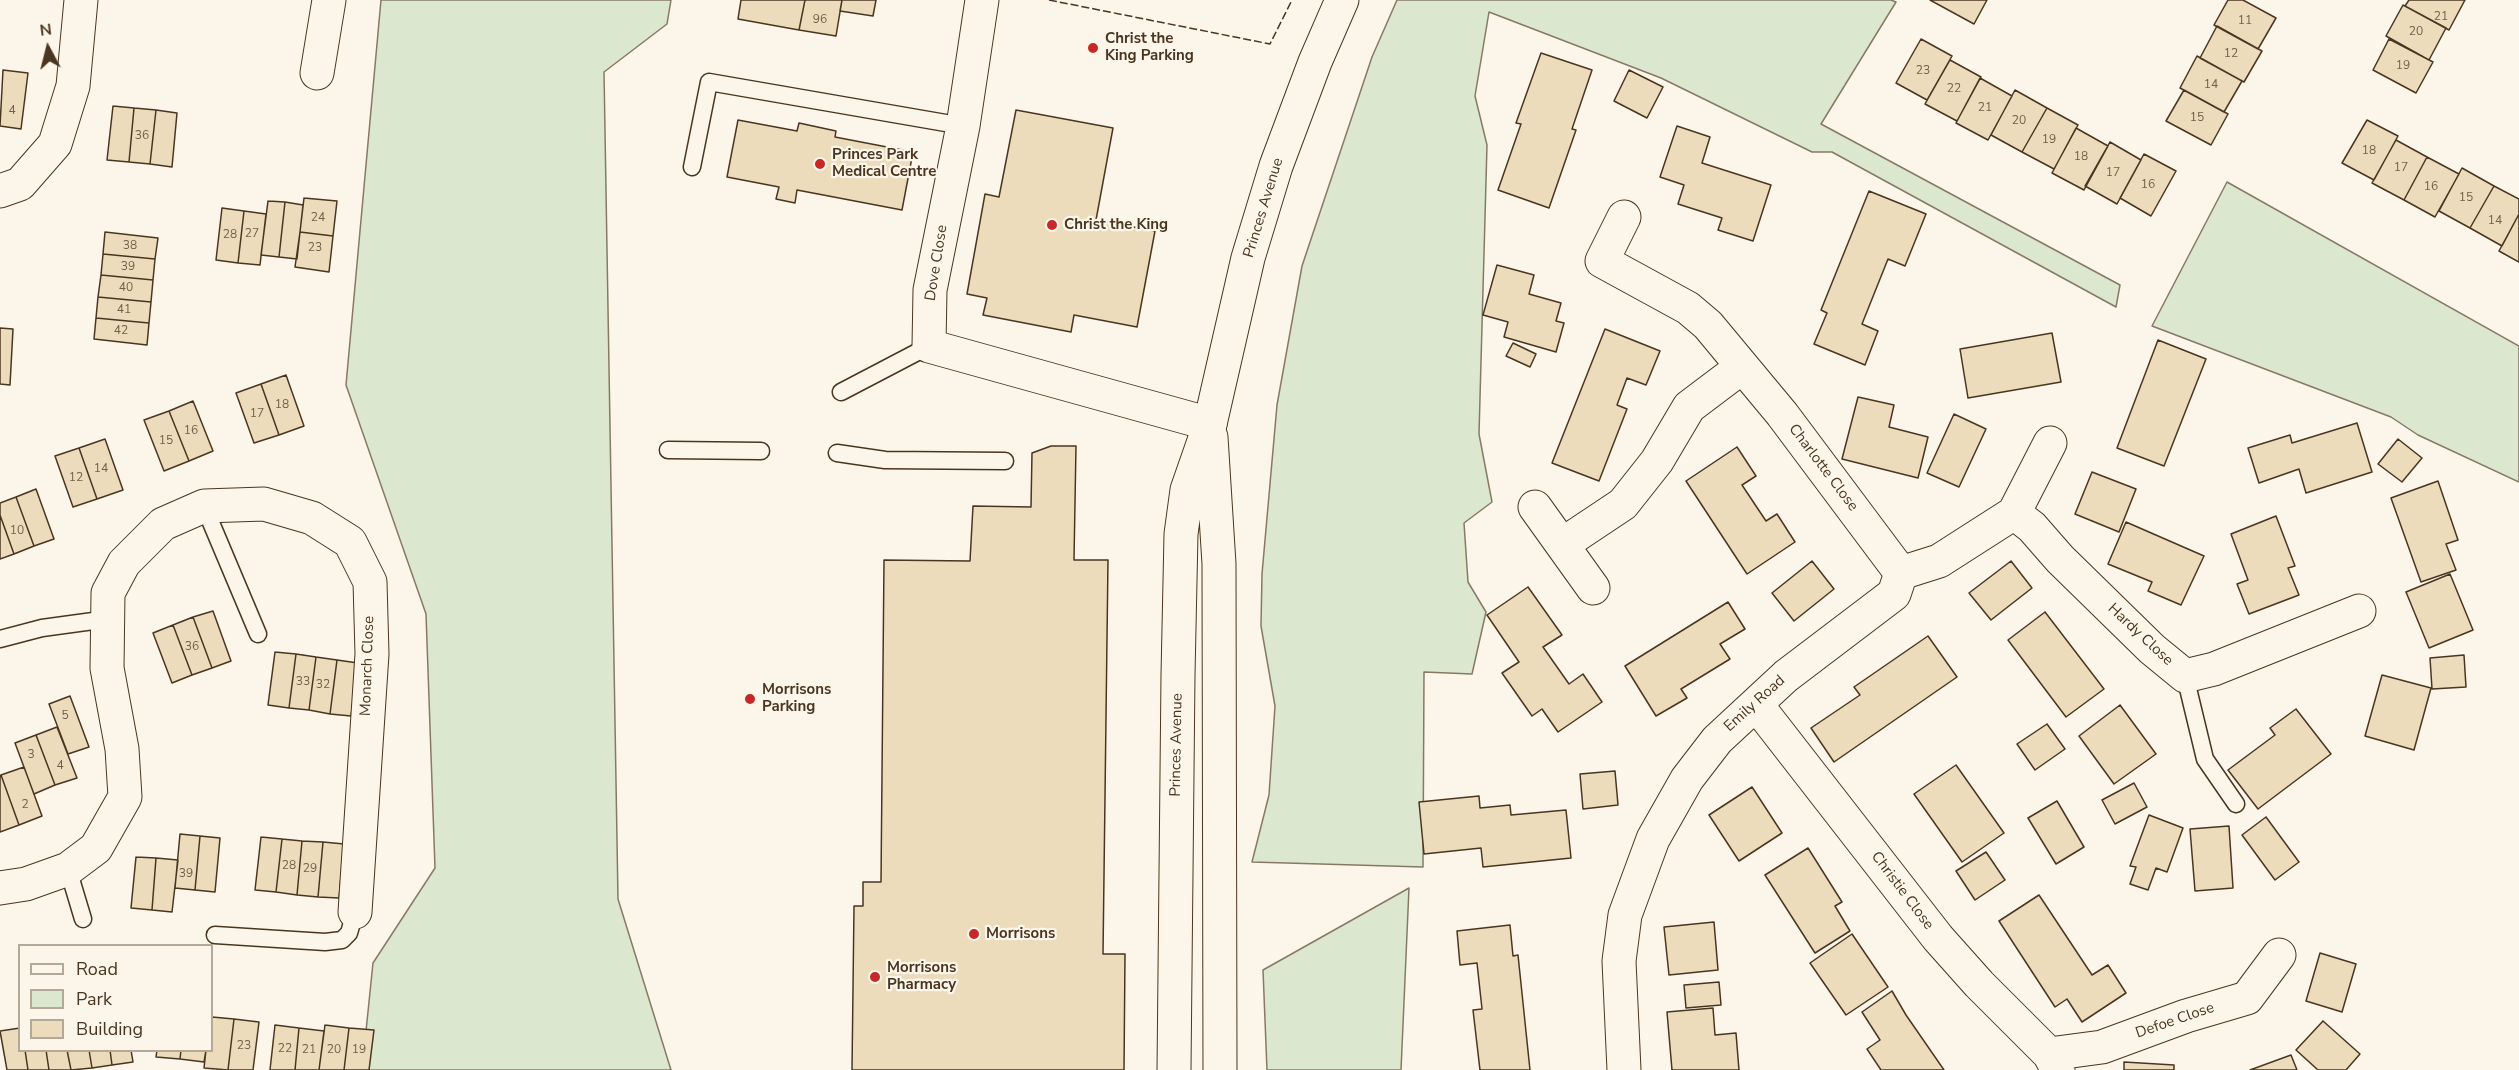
<!DOCTYPE html>
<html>
<head>
<meta charset="utf-8">
<style>
	body { margin:0 }
	#map { position:relative; width:2519px; height:1070px; overflow:hidden; background:#fbf6e9; font-family:"Nunito Sans",sans-serif }
	canvas { display:block }
	.legend { position:absolute; left:18px; top:944px; width:195px; height:108px; box-sizing:border-box; background:#fbf6e9; border:2px solid #b4a999; margin:0; padding:8px 10px; list-style:none; font-size:18px; color:#4a3520 }
	.legend li { display:flex; align-items:center; gap:12px; height:30px }
	.legend b { width:30px; border:2px solid #b4a999 }
	.north { position:absolute; left:18px; top:18px; width:60px; height:60px; -webkit-text-stroke:4px #fbf6e9; paint-order:stroke; rotate:353deg; font-size:16px; font-weight:700; line-height:24px; text-align:center; color:#4a3520 }
	.north::after { content:''; display:block; margin:auto; width:21px; height:27px; background:#4a3520; clip-path:polygon(50% 0,100% 100%,50% 72%,0 100%) }
</style>
</head>
<body>
<div id="map">
<canvas width="2519" height="1070"></canvas>
<ul class="legend">
<li><b style="height:8px;background:#fbf6e9"></b>Road</li>
<li><b style="height:16px;background:#dce7d0"></b>Park</li>
<li><b style="height:16px;background:#ecdcbc"></b>Building</li>
</ul>
<div class="north">N</div>
</div>
<script>
const g = document.querySelector('canvas').getContext('2d');
g.lineJoin = 'round';
function fill(path, color) { g.fillStyle = color; g.fill(path, 'evenodd'); }
const toPath = rows => new Path2D(rows.map(r => 'M' + r).join(''));
function strokePath(path, color, width, dash) { g.strokeStyle = color; g.lineWidth = width; g.lineCap = dash ? 'butt' : 'round'; g.setLineDash(dash || []); g.stroke(path); }
function label(font, color, halo, rows, align = 'center') {
  g.font = font + ' "Nunito Sans",sans-serif'; g.lineWidth = 4.5; g.setLineDash([]); g.textBaseline = 'middle'; g.strokeStyle = halo; g.fillStyle = color; for (const [text, x, y, turn = 0] of rows) {
    g.save(); g.translate(x, y); g.rotate((+turn || 0) * Math.PI / 180); g.textAlign = isNaN(turn) ? turn : align; if (halo) g.strokeText(text, 0, 0); g.fillText(text, 0, 0); g.restore();
  }
}
const green = toPath([
	[381,0,671,0,667,24,604,72,618,899,671,1070,362,1070,373,963,435,868,426,614,346,385,381,0],
	[1397,0,1891,0,1896,2,1821,124,2120,285,2116,307,1832,152,1812,152,1661,78,1489,12,1475,96,1487,145,1479,434,1492,502,1464,523,1468,582,1486,612,1472,674,1424,672,1423,867,1252,862,1269,795,1275,706,1261,626,1262,574,1277,405,1302,266,1372,57,1397,0],
	[2227,182,2519,346,2519,482,2418,435,2391,417,2152,326,2227,182],
	[1409,888,1401,1070,1267,1070,1263,970,1409,888]
]);
const building = toPath([
	[741,0,805,0,799,30,738,19,741,0],
	[805,0,842,0,836,36,799,30,805,0],
	[842,0,876,0,873,16,840,11,842,0],
	[1930,0,1987,0,1974,24,1930,0],
	[2228,0,2243,0,2276,18,2258,49,2214,25,2228,0],
	[2409,0,2465,0,2449,30,2405,6,2409,0],
	[2403,5,2446,28,2429,60,2386,36,2403,5],
	[2217,26,2262,51,2244,82,2200,58,2217,26],
	[1921,39,1952,56,1927,100,1896,83,1921,39],
	[2389,39,2433,62,2416,93,2373,70,2389,39],
	[1541,53,1592,70,1572,129,1576,130,1549,208,1498,190,1521,124,1516,123,1541,53],
	[2197,56,2242,81,2224,112,2180,88,2197,56],
	[1950,60,1981,77,1957,121,1925,104,1950,60],
	[3,70,28,73,21,129,0,126,3,70],
	[1629,70,1663,87,1647,118,1614,101,1629,70],
	[1980,78,2012,96,1988,140,1956,123,1980,78],
	[2015,90,2047,108,2022,152,1991,135,2015,90],
	[2184,90,2228,114,2211,145,2166,121,2184,90],
	[113,106,134,108,129,162,107,160,113,106],
	[134,108,156,110,150,164,129,162,134,108],
	[2047,108,2078,125,2054,169,2022,152,2047,108],
	[156,110,177,113,172,167,150,164,156,110],
	[1016,110,1113,128,1096,220,1155,231,1137,327,1074,315,1071,332,983,315,987,298,967,294,985,194,999,197,1016,110],
	[738,120,797,131,799,123,836,131,835,137,913,152,902,210,797,190,795,203,776,199,779,187,727,177,738,120],
	[2367,120,2398,136,2374,180,2342,163,2367,120],
	[1677,126,1710,137,1702,163,1771,185,1753,241,1718,230,1722,218,1678,204,1684,185,1660,177,1677,126],
	[2076,128,2108,146,2084,190,2052,173,2076,128],
	[2396,140,2427,157,2404,200,2372,183,2396,140],
	[2110,142,2141,160,2117,204,2085,186,2110,142],
	[2144,154,2176,171,2151,216,2120,198,2144,154],
	[2427,157,2459,174,2435,217,2404,200,2427,157],
	[2462,168,2494,186,2470,228,2439,211,2462,168],
	[2494,186,2519,199,2519,214,2502,246,2470,228,2494,186],
	[1869,191,1926,214,1905,266,1888,259,1862,324,1878,331,1865,365,1814,344,1827,313,1821,310,1869,191],
	[304,198,337,201,333,236,300,232,304,198],
	[268,201,285,202,279,257,261,255,268,201],
	[285,202,303,205,297,259,279,257,285,202],
	[222,208,244,211,238,263,216,260,222,208],
	[244,211,266,214,260,265,238,263,244,211],
	[2519,214,2519,262,2499,251,2519,214],
	[105,232,158,238,155,259,103,254,105,232],
	[300,232,333,236,329,272,295,267,300,232],
	[103,254,155,259,153,280,101,275,103,254],
	[1497,265,1534,275,1529,294,1561,303,1556,321,1564,323,1556,352,1504,337,1508,322,1483,315,1497,265],
	[101,275,153,280,151,302,98,297,101,275],
	[98,297,151,302,149,323,96,318,98,297],
	[96,318,149,323,147,345,94,339,96,318],
	[0,328,13,329,10,385,0,384,0,328],
	[1605,329,1660,351,1646,385,1627,378,1617,405,1627,409,1599,481,1552,463,1605,329],
	[2052,333,2061,382,1968,398,1960,349,2052,333],
	[2158,340,2206,359,2164,466,2117,448,2158,340],
	[1513,343,1536,354,1530,367,1506,356,1513,343],
	[286,375,304,426,279,435,261,384,286,375],
	[261,384,279,435,254,443,236,393,261,384],
	[1858,397,1894,405,1889,427,1928,437,1918,478,1842,459,1858,397],
	[193,401,213,451,189,461,169,411,193,401],
	[169,411,189,461,164,471,144,420,169,411],
	[1954,414,1986,429,1959,487,1927,473,1954,414],
	[2357,423,2372,472,2306,493,2299,469,2259,483,2248,448,2290,435,2292,443,2357,423],
	[105,439,123,490,97,499,79,448,105,439],
	[2398,439,2422,458,2402,482,2378,464,2398,439],
	[1051,446,1076,446,1074,560,1108,560,1103,954,1125,954,1124,1070,852,1070,854,906,863,906,863,882,881,882,884,560,970,561,973,506,1031,507,1032,453,1051,446],
	[1737,447,1756,476,1742,485,1766,521,1777,514,1795,542,1747,574,1686,481,1737,447],
	[79,448,97,499,73,507,55,456,79,448],
	[2092,472,2136,489,2119,532,2075,514,2092,472],
	[2438,481,2458,540,2446,544,2456,570,2421,582,2391,498,2438,481],
	[36,489,54,539,34,546,16,497,36,489],
	[16,497,34,546,14,554,0,515,0,503,16,497],
	[0,515,14,554,0,559,0,515],
	[2276,516,2295,566,2288,568,2299,595,2249,614,2237,584,2248,580,2231,534,2276,516],
	[2126,522,2204,556,2181,605,2148,591,2152,582,2108,564,2126,522],
	[1812,561,1834,589,1794,621,1772,593,1812,561],
	[2011,561,2032,588,1991,620,1969,593,2011,561],
	[2450,574,2473,630,2429,648,2406,592,2450,574],
	[1528,587,1562,635,1543,647,1569,684,1583,674,1602,702,1558,732,1542,709,1532,716,1502,673,1519,662,1487,615,1528,587],
	[1728,602,1745,629,1720,644,1730,659,1681,689,1687,698,1656,716,1625,666,1728,602],
	[213,611,231,661,212,668,193,617,213,611],
	[2045,612,2104,689,2066,717,2008,640,2045,612],
	[193,617,212,668,192,675,173,625,193,617],
	[173,625,192,675,172,683,153,633,173,625],
	[1928,636,1957,677,1834,762,1811,728,1860,695,1854,687,1928,636],
	[275,652,296,654,289,708,268,705,275,652],
	[296,654,316,657,309,710,289,708,296,654],
	[2464,655,2466,687,2432,689,2430,658,2464,655],
	[316,657,337,660,330,714,309,710,316,657],
	[337,660,358,663,351,716,330,714,337,660],
	[2382,675,2431,688,2414,750,2365,736,2382,675],
	[70,696,89,747,68,754,49,704,70,696],
	[2120,705,2156,754,2114,784,2079,736,2120,705],
	[2296,709,2331,754,2258,809,2228,770,2275,735,2270,728,2296,709],
	[2047,724,2065,749,2035,770,2017,744,2047,724],
	[57,727,77,778,55,785,36,735,57,727],
	[36,735,55,785,34,794,15,743,36,735],
	[1956,765,2004,833,1962,862,1914,794,1956,765],
	[24,767,42,816,19,825,1,775,24,767],
	[1615,771,1618,805,1583,809,1580,774,1615,771],
	[1,775,19,825,0,832,0,776,1,775],
	[2134,783,2147,807,2115,824,2102,800,2134,783],
	[1752,787,1782,833,1739,861,1709,815,1752,787],
	[1479,796,1480,808,1510,805,1511,815,1566,810,1571,858,1483,867,1481,848,1424,854,1419,802,1479,796],
	[2057,801,2084,847,2056,864,2028,818,2057,801],
	[2149,815,2183,828,2167,872,2156,868,2148,890,2130,884,2136,867,2130,866,2149,815],
	[2266,817,2299,862,2275,880,2242,835,2266,817],
	[2229,826,2233,888,2195,891,2190,829,2229,826],
	[180,834,200,836,195,890,175,888,180,834],
	[200,836,220,838,215,892,195,890,200,836],
	[261,837,282,839,276,892,255,890,261,837],
	[282,839,302,841,297,895,276,892,282,839],
	[302,841,323,842,318,897,297,895,302,841],
	[323,842,344,844,339,898,318,897,323,842],
	[1808,848,1842,902,1835,906,1850,931,1815,953,1765,875,1808,848],
	[1986,852,2005,880,1975,900,1956,871,1986,852],
	[136,857,156,858,152,910,131,908,136,857],
	[156,858,178,860,172,912,152,910,156,858],
	[2039,895,2092,975,2108,965,2126,993,2082,1022,2067,999,2055,1007,1999,921,2039,895],
	[1714,922,1718,970,1669,975,1664,927,1714,922],
	[1510,925,1513,956,1518,955,1530,1070,1480,1070,1473,1010,1482,1009,1477,963,1460,965,1457,931,1510,925],
	[1852,934,1888,987,1846,1015,1810,963,1852,934],
	[2320,953,2356,964,2342,1012,2306,1001,2320,953],
	[1719,982,1721,1005,1686,1008,1684,985,1719,982],
	[1892,991,1906,1015,1944,1070,1881,1070,1867,1049,1880,1040,1862,1012,1892,991],
	[1713,1008,1715,1035,1736,1033,1739,1070,1672,1070,1667,1012,1713,1008],
	[212,1017,234,1019,228,1070,204,1068,206,1050,212,1050,212,1017],
	[234,1019,259,1022,253,1070,228,1070,234,1019],
	[2323,1021,2360,1054,2346,1070,2318,1070,2296,1050,2323,1021],
	[275,1025,299,1028,295,1070,270,1070,275,1025],
	[325,1025,349,1028,344,1070,319,1070,325,1025],
	[20,1028,20,1050,25,1050,28,1070,7,1070,0,1031,20,1028],
	[299,1028,324,1031,319,1070,295,1070,299,1028],
	[349,1028,374,1030,369,1070,344,1070,349,1028],
	[25,1050,46,1050,49,1070,28,1070,25,1050],
	[46,1050,67,1050,71,1070,49,1070,46,1050],
	[67,1050,89,1050,92,1068,71,1070,67,1050],
	[89,1050,110,1050,112,1065,92,1068,89,1050],
	[110,1050,131,1050,133,1062,112,1065,110,1050],
	[157,1050,181,1050,180,1059,156,1057,157,1050],
	[181,1050,206,1050,204,1062,180,1059,181,1050],
	[2291,1055,2297,1070,2250,1070,2291,1055],
	[2124,1062,2174,1065,2174,1070,2124,1070,2124,1062]
]);
const service = toPath([
	[692,167,709,82,963,126],
	[841,392,929,346],
	[668,450,761,451],
	[837,453,885,460,1005,461],
	[204,506,258,634],
	[0,639,42,628,108,619],
	[2185,676,2205,759,2236,804],
	[68,869,83,919],
	[215,935,325,942,342,940,349,933,355,912]
]);
const minor = toPath([
	[982,0,963,126,930,290,929,346,1210,424],
	[317,73,329,0],
	[0,191,20,184,55,144,73,86,81,0],
	[1624,217,1602,261,1688,308,1708,325,1782,414,1901,573],
	[1535,507,1593,588],
	[2014,513,2032,527,2060,559,2152,649,2185,676,2214,669,2359,611],
	[1563,544,1623,504,1657,461,1689,407,1742,367],
	[1756,704,1938,938,1979,984,2049,1054,2058,1070],
	[0,888,26,884,68,869,96,848,125,797,122,749,107,668,108,593,124,563,163,524,204,506,264,504,312,518,350,542,370,582,372,654,355,912],
	[2049,1054,2102,1047,2186,1016,2247,998,2279,955],
	[1624,1070,1619,961,1625,915,1653,839,1687,779,1717,740,1786,676,1894,594,1901,573,1939,561,2014,513,2050,443]
]);
const tertiary = toPath([
	[1211,437,1219,564,1220,1070],
	[1174,1070,1178,675,1181,534,1187,490,1210,424,1248,258,1276,166,1315,62,1342,0]
]);
const fence = toPath([
	[1049,0,1270,44,1292,0]
]);
const markers = [
	[1093,48,6,"#c62828"],
	[820,164,6,"#c62828"],
	[1052,225,6,"#c62828"],
	[750,699,6,"#c62828"],
	[974,934,6,"#c62828"],
	[875,977,6,"#c62828"]
];
const numberNames = [
	["21",2441,17],
	["96",820,20],
	["11",2245,21],
	["20",2416,32],
	["12",2231,54],
	["19",2403,66],
	["23",1923,71],
	["14",2211,85],
	["22",1954,89],
	["21",1985,108],
	["4",12,111],
	["15",2197,118],
	["20",2019,121],
	["36",142,136],
	["19",2049,140],
	["18",2369,151],
	["18",2081,157],
	["17",2401,168],
	["17",2113,173],
	["16",2148,185],
	["16",2431,187],
	["15",2466,198],
	["24",318,218],
	["14",2495,221],
	["27",252,234],
	["28",230,235],
	["38",130,246],
	["23",315,248],
	["39",128,267],
	["40",126,288],
	["41",124,310],
	["42",121,331],
	["18",282,405],
	["17",257,414],
	["16",191,431],
	["15",166,441],
	["14",101,469],
	["12",76,478],
	["10",17,531],
	["36",192,647],
	["33",303,682],
	["32",323,685],
	["5",65,716],
	["3",31,755],
	["4",60,766],
	["2",25,805],
	["28",289,866],
	["29",310,869],
	["39",186,874],
	["23",244,1046],
	["22",285,1049],
	["21",309,1050],
	["20",334,1050],
	["19",359,1050]
];
const poiNames = [
	["Christ the",1105,39],
	["King Parking",1105,56],
	["Princes Park",832,155],
	["Medical Centre",832,172],
	["Christ the King",1064,225],
	["Morrisons",762,690],
	["Parking",762,707],
	["Morrisons",986,934],
	["Morrisons",887,968],
	["Pharmacy",887,985]
];
const streetNames = [
	["Princes Avenue",1264,208,-73],
	["Dove Close",937,263,-81],
	["Charlotte Close",1823,468,53],
	["Hardy Close",2140,635,43],
	["Monarch Close",368,666,-88],
	["Emily Road",1755,704,-42],
	["Princes Avenue",1177,745,-89],
	["Christie Close",1902,891,53],
	["Defoe Close",2175,1021,-19]
];
fill(green, '#dce7d0');
strokePath(green, '#887966', 1.5);
fill(building, '#ecdcbc');
strokePath(building, '#4a3520', 1.5);
strokePath(service, '#4a3520', 19);
strokePath(minor, '#4a3520', 35);
strokePath(tertiary, '#4a3520', 35);
strokePath(service, '#fbf6e9', 16);
strokePath(minor, '#fbf6e9', 33);
strokePath(tertiary, '#fbf6e9', 33);
strokePath(fence, '#4a3520', 1.5, [8, 3]);
for (const [x, y, r, color] of markers) { const dot = new Path2D(); dot.arc(x, y, r, 0, 2 * Math.PI); g.fillStyle = color; g.fill(dot); strokePath(dot, '#fbf6e9', 2); }
label('12px', '#725f47', null, numberNames);
label('bold 15px', '#4a3520', '#fbf6e9', poiNames, 'left');
label('15px', '#4a3520', '#fbf6e9', streetNames);
</script>
</body>
</html>
